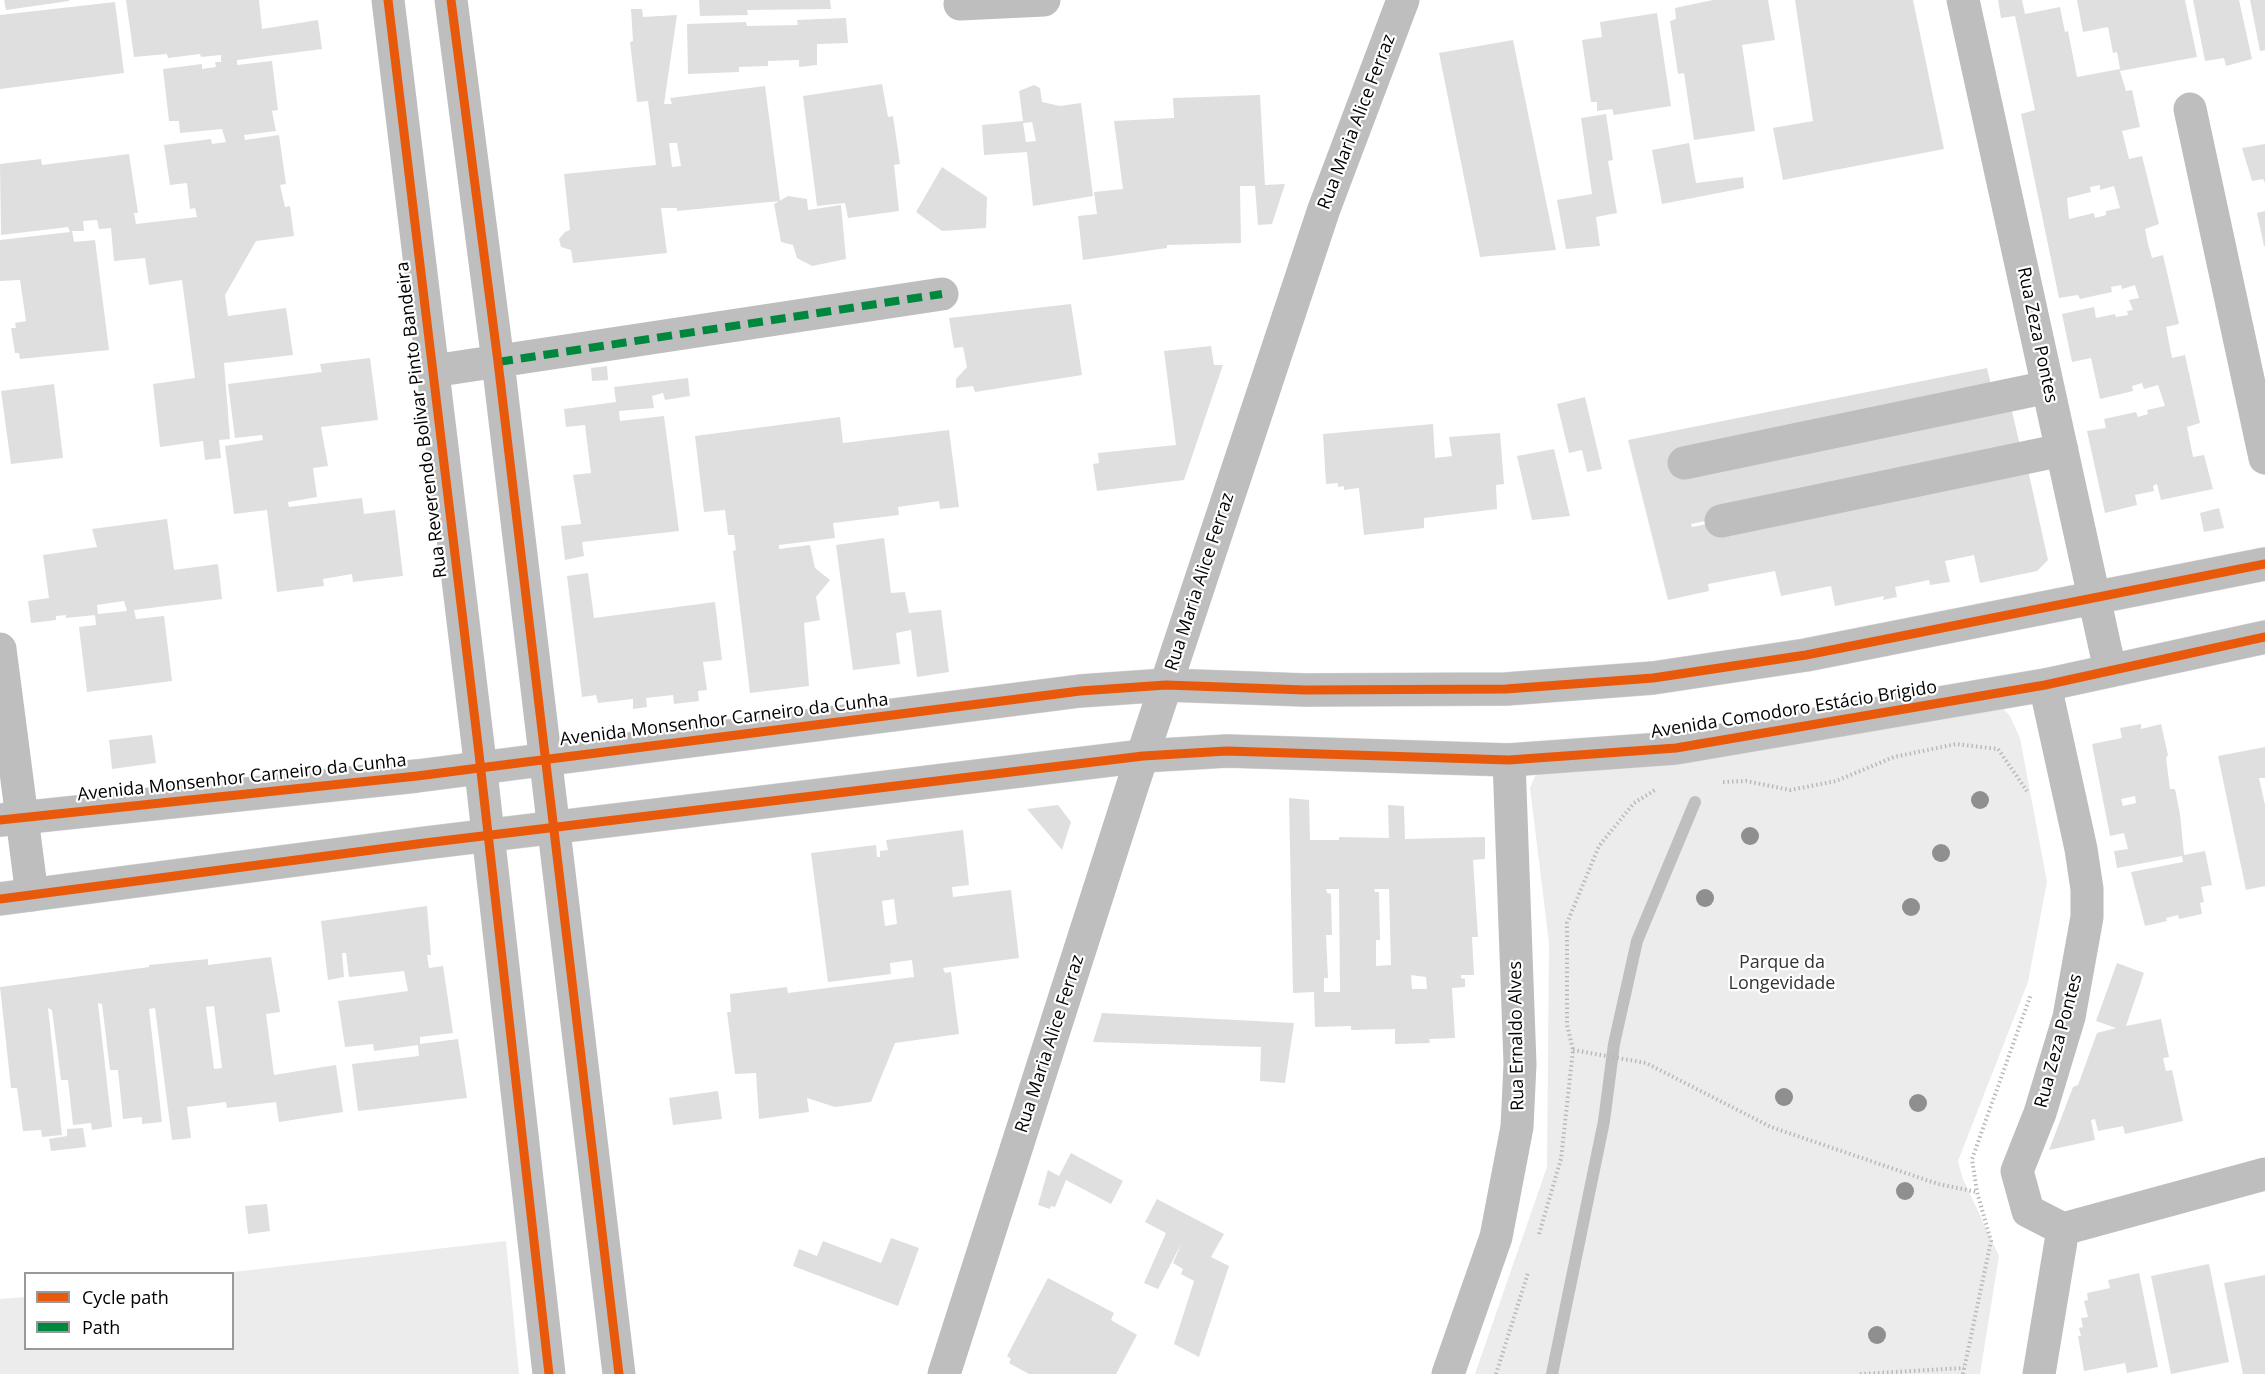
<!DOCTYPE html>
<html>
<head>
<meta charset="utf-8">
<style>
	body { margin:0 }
	#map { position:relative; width:2265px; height:1374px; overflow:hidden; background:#fff; font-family:"Open Sans",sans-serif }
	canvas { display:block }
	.legend { position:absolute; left:24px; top:1272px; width:210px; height:78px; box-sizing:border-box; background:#fff; border:2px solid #999; margin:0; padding:8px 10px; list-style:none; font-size:18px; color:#000 }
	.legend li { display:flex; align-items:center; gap:12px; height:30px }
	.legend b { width:30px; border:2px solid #999 }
</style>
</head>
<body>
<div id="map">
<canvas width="2265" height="1374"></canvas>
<ul class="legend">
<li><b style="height:8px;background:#e8590c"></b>Cycle path</li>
<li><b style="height:8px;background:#00873e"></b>Path</li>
</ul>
</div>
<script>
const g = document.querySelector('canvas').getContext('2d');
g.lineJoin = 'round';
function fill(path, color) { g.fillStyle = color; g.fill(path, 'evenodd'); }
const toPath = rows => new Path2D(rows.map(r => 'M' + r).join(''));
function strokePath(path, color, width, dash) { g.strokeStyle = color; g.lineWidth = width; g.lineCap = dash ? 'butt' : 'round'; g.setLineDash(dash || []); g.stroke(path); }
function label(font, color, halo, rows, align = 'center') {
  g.font = font + ' "Open Sans",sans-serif'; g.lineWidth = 4.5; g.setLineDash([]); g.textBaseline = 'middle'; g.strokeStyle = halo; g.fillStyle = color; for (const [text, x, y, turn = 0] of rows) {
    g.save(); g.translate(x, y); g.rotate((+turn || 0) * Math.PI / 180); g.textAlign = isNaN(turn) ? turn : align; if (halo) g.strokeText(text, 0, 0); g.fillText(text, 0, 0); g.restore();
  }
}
const green = toPath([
	[1995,700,2010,716,2020,738,2047,882,2028,982,1958,1161,1963,1179,1999,1256,1980,1374,1475,1374,1547,1167,1549,943,1530,788,1535,776,1544,772],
	[506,1241,519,1374,0,1374,0,1299,25,1297,26,1348,232,1348,232,1274,224,1273]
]);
const stream = toPath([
	[1552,1374,1604,1121,1614,1044,1637,941,1695,802]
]);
const building = toPath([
	[4,0,69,0,69,1,6,10],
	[126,0,259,0,262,29,318,20,322,49,237,60,237,65,272,61,278,110,272,111,276,131,244,135,245,140,279,135,286,184,280,185,285,207,290,206,294,236,256,241,225,295,228,316,286,308,293,355,224,363,230,439,219,440,221,458,205,460,203,441,160,447,153,384,195,378,182,280,149,285,145,258,114,261,111,228,99,229,97,220,83,221,84,231,72,231,74,242,95,240,109,350,20,359,19,353,15,353,11,328,16,328,15,323,26,321,20,280,0,281,0,240,70,232,68,227,1,235,0,164,41,159,42,165,129,154,138,213,134,213,136,224,197,217,195,208,190,209,187,183,170,185,164,145,211,139,212,144,226,142,222,129,180,133,179,121,169,121,163,69,202,64,202,69,216,67,215,62,221,62,221,55,201,57,200,54,168,58,167,54,134,57],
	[699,0,830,0,831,9,747,10,748,15,700,16],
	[1713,0,1768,0,1775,40,1742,45,1755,131,1694,140,1684,73,1678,74,1670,21,1676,19,1675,8],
	[1795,0,1913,0,1944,149,1783,180,1773,128,1813,121],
	[1998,0,2022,0,2025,14,2060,7,2065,32,2068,31,2077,77,2120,69,2117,52,2113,53,2108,27,2083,32,2077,0,2185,0,2197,57,2120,71,2126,91,2132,90,2140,127,2122,131,2129,159,2142,156,2159,224,2145,229,2148,244,2152,258,2163,255,2179,324,2166,327,2172,358,2185,355,2200,423,2187,427,2193,457,2204,455,2213,489,2161,500,2157,484,2153,486,2154,491,2135,495,2137,505,2105,513,2087,431,2106,428,2104,419,2136,412,2138,417,2148,414,2147,410,2165,406,2158,385,2144,389,2142,383,2132,386,2133,391,2100,399,2091,358,2072,362,2062,314,2094,307,2096,318,2115,314,2116,317,2128,315,2127,311,2133,310,2129,300,2139,298,2135,285,2122,289,2121,285,2111,287,2112,292,2080,299,2078,295,2059,298,2021,114,2035,110,2015,16,2001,18],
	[2100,185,2100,190,2114,186,2120,208,2106,211,2106,215,2095,218,2094,213,2069,219,2067,198,2091,192,2090,187],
	[2193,0,2239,0,2252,59,2226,66,2224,58,2205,61],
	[2250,0,2265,0,2265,50,2260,51],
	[115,2,124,73,0,89,0,15],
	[631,9,642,9,643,17,677,15,664,104,672,104,670,98,765,86,780,201,677,211,677,208,661,208,667,253,573,263,571,250,561,247,559,239,565,232,570,230,564,174,656,165,648,101,637,102,630,42,633,41],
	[669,143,677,143,681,166,672,167],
	[1657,13,1671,106,1614,115,1612,109,1597,111,1597,102,1591,102,1582,40,1602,37,1600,22],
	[846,18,848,43,817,44,817,65,799,67,799,60,768,61,768,66,739,67,739,72,688,74,687,24,746,22,747,26,798,25,797,20],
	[1513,40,1556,250,1480,257,1439,53],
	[882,84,888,117,893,116,900,164,894,165,899,211,848,218,845,203,817,206,803,96],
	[1034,85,1040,88,1042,102,1060,106,1081,103,1093,196,1033,206,1027,152,984,155,982,125,1023,121,1019,91],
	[1032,122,1036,141,1026,142,1023,123],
	[1260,95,1265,185,1285,184,1272,224,1258,225,1255,186,1240,186,1241,243,1167,245,1167,248,1083,260,1078,216,1097,214,1094,192,1123,189,1114,121,1174,118,1173,98],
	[1606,114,1613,160,1608,161,1617,213,1596,217,1600,246,1566,249,1557,200,1592,194,1581,118],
	[1689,143,1696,183,1743,177,1744,188,1662,204,1652,150],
	[2265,144,2265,183,2263,179,2252,181,2242,148],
	[942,167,987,197,986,228,942,231,916,212],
	[788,196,807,199,808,210,841,205,846,259,812,266,797,258,793,245,781,242,774,204],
	[2265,211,2265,246,2264,246,2257,213],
	[1071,304,1082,375,975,392,973,386,956,388,956,379,967,367,963,347,954,348,949,318],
	[1211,346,1214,365,1223,365,1184,480,1097,491,1093,464,1099,463,1098,453,1176,445,1164,351],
	[370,358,378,420,321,427,328,466,313,468,317,497,288,502,289,507,362,498,364,514,395,510,403,576,353,582,352,574,323,579,324,586,277,592,267,510,234,514,225,446,263,440,262,435,235,438,228,384,322,372,320,364],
	[607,366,608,380,592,381,591,368],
	[1987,368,1993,393,2010,403,2022,454,1691,524,1692,527,2026,461,2048,560,2037,571,1980,583,1974,555,1945,561,1950,582,1930,585,1929,580,1895,587,1897,597,1883,600,1884,596,1835,606,1831,586,1781,596,1775,571,1708,584,1709,591,1668,600,1628,440],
	[688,378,690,396,665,400,663,393,652,396,654,408,619,411,620,421,664,416,679,531,582,542,584,556,565,560,561,526,581,524,573,475,591,473,585,425,566,427,564,409,616,402,614,387],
	[54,384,63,458,11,464,1,391],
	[1585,397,1602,469,1587,472,1582,450,1569,453,1557,404],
	[840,417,843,443,949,430,959,507,940,509,939,501,898,507,899,515,833,523,835,538,779,545,779,549,810,545,815,568,830,580,816,597,820,620,804,623,809,686,750,693,733,551,736,550,734,535,728,535,725,510,704,512,695,436],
	[1433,424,1435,458,1452,456,1449,437,1500,433,1504,484,1496,485,1497,509,1424,518,1424,528,1364,535,1359,488,1344,490,1344,486,1338,487,1338,483,1326,484,1323,434],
	[1554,449,1570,516,1532,520,1517,456],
	[2219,508,2224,528,2204,532,2200,513],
	[167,519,174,570,218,564,222,599,134,610,136,619,164,616,172,681,87,692,79,627,96,625,95,615,66,618,66,615,56,616,56,620,31,623,28,601,49,598,43,555,97,547,92,529],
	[124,601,127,611,98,614,97,605],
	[884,538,891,593,905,592,909,613,941,610,949,672,917,677,911,630,896,633,900,664,853,670,836,545],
	[588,573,594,618,715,602,722,660,703,662,707,690,698,691,699,701,674,704,673,695,646,698,647,707,633,709,633,699,598,703,596,695,582,697,567,576],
	[2141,724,2141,729,2161,724,2168,755,2166,758,2170,789,2175,789,2180,814,2184,855,2205,851,2212,885,2201,887,2204,902,2200,903,2202,914,2179,919,2178,915,2166,918,2167,921,2145,926,2131,872,2183,862,2182,856,2117,868,2114,851,2128,849,2124,833,2110,836,2092,744,2122,738,2120,728],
	[2135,796,2136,803,2123,806,2121,799],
	[152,735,156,763,112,769,109,740],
	[2265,747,2265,778,2259,778,2265,805,2265,886,2246,890,2218,756],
	[1289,798,1309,800,1310,840,1339,840,1339,837,1389,838,1388,805,1404,806,1405,839,1485,837,1485,859,1473,860,1478,937,1472,937,1474,975,1461,975,1461,978,1465,979,1465,987,1452,988,1455,1038,1429,1039,1430,1043,1395,1044,1395,1029,1351,1030,1351,1026,1315,1027,1314,992,1293,993],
	[1326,889,1339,889,1340,992,1324,992,1324,978,1328,978,1326,935,1332,935,1331,894,1327,893],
	[1374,889,1389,889,1391,965,1376,966,1376,940,1380,940,1379,892,1375,892],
	[1411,975,1426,977,1427,989,1412,989],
	[1058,805,1071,822,1062,850,1027,809],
	[963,830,969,885,952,887,953,897,1011,890,1019,958,943,968,945,973,951,972,959,1034,895,1043,871,1102,835,1107,807,1098,809,1112,759,1119,756,1073,735,1074,727,1012,731,1012,730,994,787,987,788,993,914,977,912,960,890,963,891,974,828,982,811,853,876,845,877,857,880,857,880,851,888,850,886,840],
	[894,899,897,924,885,926,882,901],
	[427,906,431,955,427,955,429,968,443,966,453,1033,420,1037,420,1044,458,1039,467,1098,358,1111,352,1064,419,1056,418,1045,374,1051,373,1044,345,1047,338,1001,408,991,404,971,349,977,346,953,342,953,344,977,328,980,321,921],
	[271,957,280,1012,266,1014,274,1075,336,1065,343,1112,279,1122,276,1102,227,1108,226,1102,187,1107,191,1138,172,1140,155,1008,149,1009,162,1122,142,1124,142,1117,123,1119,118,1070,110,1070,102,1004,98,1003,112,1127,92,1130,91,1123,73,1125,68,1080,61,1080,52,1010,48,1008,62,1135,42,1137,41,1130,23,1131,17,1088,11,1088,0,987,149,967,149,965,208,959,208,965],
	[214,1006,222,1068,214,1069,206,1007],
	[2117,963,2144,973,2126,1026,2161,1019,2169,1057,2163,1058,2166,1071,2172,1070,2183,1121,2125,1134,2123,1126,2098,1131,2095,1119,2091,1120,2095,1140,2049,1150,2073,1087,2078,1085,2097,1033,2116,1028,2096,1021],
	[1102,1013,1294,1023,1285,1083,1260,1081,1261,1047,1093,1042],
	[718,1091,722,1119,673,1125,669,1098],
	[83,1128,86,1147,51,1151,49,1139,67,1136,67,1129],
	[1071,1153,1123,1181,1111,1204,1066,1180,1055,1207,1051,1206,1050,1209,1038,1205,1048,1170,1059,1176],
	[1157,1199,1224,1234,1211,1257,1229,1266,1199,1357,1174,1344,1194,1281,1181,1274,1183,1269,1173,1263,1182,1242,1158,1289,1144,1283,1166,1233,1145,1222],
	[267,1204,270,1231,248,1234,245,1206],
	[891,1238,919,1248,898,1306,793,1266,799,1249,817,1256,823,1241,881,1263],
	[2209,1264,2229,1362,2171,1374,2151,1276],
	[2139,1273,2158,1367,2127,1373,2125,1363,2084,1371,2078,1336,2081,1336,2079,1328,2083,1327,2081,1318,2088,1317,2084,1301,2088,1300,2087,1293,2110,1288,2108,1280],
	[2265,1275,2265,1374,2243,1374,2224,1283],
	[1048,1278,1114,1313,1111,1320,1137,1335,1116,1374,1029,1374,1009,1363,1011,1359,1007,1356]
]);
const path = toPath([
	[1723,782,1746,781,1790,790,1836,781,1894,757,1956,744,1998,749,2027,791],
	[1573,1050,1646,1063,1771,1127,1938,1184,1977,1192],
	[1539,1234,1561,1159,1573,1050,1567,1025,1567,923,1599,846,1634,803,1655,790],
	[1496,1374,1528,1273],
	[1860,1374,1964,1368],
	[1963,1374,1991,1241,1977,1192,1972,1159,2031,994]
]);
const minor = toPath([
	[388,0,478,745,549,1374],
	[451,0,498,362,619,1374],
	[1963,0,2110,670],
	[960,4,1044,0],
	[2190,109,2265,458],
	[433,371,942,294],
	[1684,463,2048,387],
	[1721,521,2062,450],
	[0,649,32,895],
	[2045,685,2081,849,2087,889,2087,917,2069,1017,2040,1113,2017,1171,2028,1211,2063,1229],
	[2063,1229,2265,1174],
	[944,1374,1132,787,1324,209,1403,0],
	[1448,1374,1496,1237,1517,1127,1520,1064,1509,760],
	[2039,1374,2063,1229]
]);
const major = toPath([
	[0,820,417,776,1080,691,1166,685,1305,690,1506,689,1653,678,1806,655,2265,564],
	[0,899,425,843,1143,756,1227,751,1509,760,1676,748,2045,685,2265,637]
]);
const quiet = toPath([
	[498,362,942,294]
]);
const cycleway = toPath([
	[388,0,478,745,549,1374],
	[451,0,498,362,619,1374],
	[0,820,417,776,1080,691,1166,685,1305,690,1506,689,1653,678,1806,655,2265,564],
	[0,899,425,843,1143,756,1227,751,1509,760,1676,748,2045,685,2265,637]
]);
const trees = [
	[1980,800],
	[1750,836],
	[1941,853],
	[1705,898],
	[1911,907],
	[1784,1097],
	[1918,1103],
	[1905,1191],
	[1877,1335]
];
const streetNames = [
	["Rua Maria Alice Ferraz",1357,122,-69],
	["Rua Zeza Pontes",2037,335,78],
	["Rua Reverendo Bolivar Pinto Bandeira",422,420,-97],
	["Rua Maria Alice Ferraz",1200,582,-72],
	["Avenida Comodoro Estácio Brigido",1794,710,-9],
	["Avenida Monsenhor Carneiro da Cunha",724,720,-7],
	["Avenida Monsenhor Carneiro da Cunha",242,778,-6],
	["Rua Ernaldo Alves",1517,1036,-91],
	["Rua Zeza Pontes",2059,1041,-75],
	["Rua Maria Alice Ferraz",1050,1044,-72]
];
const parkNames = [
	["Parque da",1782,963],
	["Longevidade",1782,984]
];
fill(green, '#ececec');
strokePath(stream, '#bfbfbf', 12);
fill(building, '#dfdfdf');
strokePath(major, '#dbdbdb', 34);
strokePath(path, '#b9b9b9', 4, [1.5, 3]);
strokePath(minor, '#bebebe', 33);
strokePath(major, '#bebebe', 33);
strokePath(quiet, '#00873e', 8, [15, 8]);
strokePath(cycleway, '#e8590c', 9);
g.fillStyle = '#8f8f8f';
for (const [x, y] of trees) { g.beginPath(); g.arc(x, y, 9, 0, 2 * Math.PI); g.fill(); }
label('18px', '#000', '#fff', streetNames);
label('18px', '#333', '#fff', parkNames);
</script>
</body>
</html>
